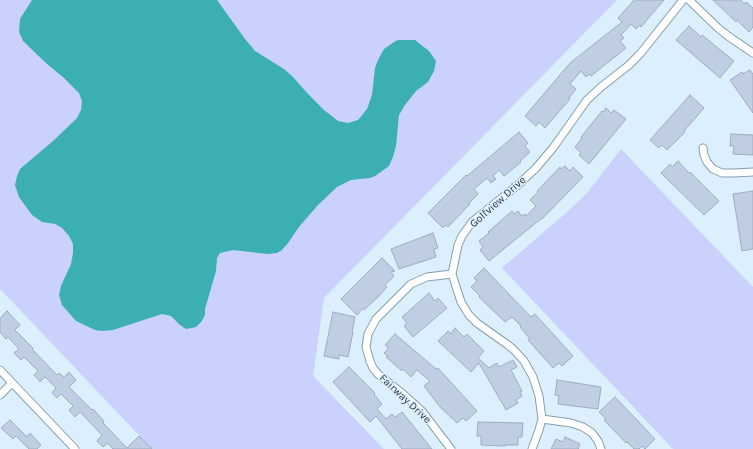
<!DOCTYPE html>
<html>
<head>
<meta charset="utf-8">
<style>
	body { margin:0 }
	canvas { display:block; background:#dceffc }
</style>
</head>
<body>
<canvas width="753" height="449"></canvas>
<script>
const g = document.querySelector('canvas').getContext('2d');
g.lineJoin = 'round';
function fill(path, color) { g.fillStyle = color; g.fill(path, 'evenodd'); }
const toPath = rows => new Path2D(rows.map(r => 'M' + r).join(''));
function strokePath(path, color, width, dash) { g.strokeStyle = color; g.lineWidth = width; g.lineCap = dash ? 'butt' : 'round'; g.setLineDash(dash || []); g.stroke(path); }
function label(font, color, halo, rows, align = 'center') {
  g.font = font + ' Karla,sans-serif'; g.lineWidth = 3; g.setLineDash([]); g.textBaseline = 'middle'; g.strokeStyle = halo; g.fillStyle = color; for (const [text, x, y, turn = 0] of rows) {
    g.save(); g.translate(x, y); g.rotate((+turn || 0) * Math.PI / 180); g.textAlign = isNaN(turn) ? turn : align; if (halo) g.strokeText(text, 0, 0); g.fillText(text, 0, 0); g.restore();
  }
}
const green = toPath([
	[0,0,617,0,324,298,313,376,384,449,152,449,0,289],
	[621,149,753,287,753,449,673,449,502,268,568,211,587,193]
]);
const water = toPath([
	[32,0,217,0,245,39,255,51,284,69,293,77,308,94,324,110,338,121,348,123,358,120,367,109,372,95,375,68,378,60,384,49,394,42,398,40,415,40,429,51,436,61,434,71,428,82,416,91,405,105,399,115,396,146,393,157,389,166,375,176,370,178,351,180,337,187,318,205,299,227,288,243,282,250,277,253,267,254,233,250,220,253,217,258,216,271,205,309,205,315,201,322,196,327,186,329,180,325,171,316,162,314,113,330,102,331,95,330,76,321,62,305,59,295,61,286,71,264,73,253,73,244,69,236,62,228,55,224,42,222,32,215,19,197,15,185,17,176,20,169,53,141,77,118,81,110,82,101,79,93,64,78,47,64,23,41,19,32,20,19]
]);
const building = toPath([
	[634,0,664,0,641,27,640,25,636,29,631,24,621,35,624,38,620,41,626,48,591,76,589,74,586,77,581,71,570,84,576,89,569,98,570,99,545,128,539,122,536,126,525,116,570,63,622,22,618,18,634,0],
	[713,0,741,0,744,4,746,2,753,8,753,27,749,32,737,20,736,22,713,0],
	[689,26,701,37,702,35,734,61,720,78,676,40,689,26],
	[750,70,753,74,753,113,730,80,742,72,743,74,750,70],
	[690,95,704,108,684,131,685,132,667,150,662,145,659,148,650,140,690,95],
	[606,108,611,113,614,110,626,119,589,164,579,155,581,153,575,147,582,138,581,137,589,127,602,111,603,112,606,108],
	[519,132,528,143,525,146,530,152,520,161,521,162,504,176,499,170,493,176,496,179,491,183,487,178,474,189,478,194,469,203,470,204,448,227,446,225,443,228,428,213,466,175,467,176,519,132],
	[731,134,753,135,753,155,733,154,734,146,730,146,731,134],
	[678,161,689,173,690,172,719,201,704,215,661,173,670,164,672,167,678,161],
	[565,166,570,171,573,167,583,177,542,219,542,218,489,261,480,250,483,247,479,241,489,233,488,232,512,211,514,214,518,211,522,216,525,214,526,216,536,206,530,200,538,192,537,191,560,167,561,169,565,166],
	[753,191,753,249,742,251,733,194,753,191],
	[433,233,438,248,434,249,436,257,399,269,391,249,433,233],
	[382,258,395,271,391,272,394,276,385,285,387,287,378,297,364,310,363,308,357,315,341,299,382,258],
	[484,268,531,317,535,314,573,356,562,366,559,363,553,368,528,340,530,339,520,327,521,326,512,317,505,322,479,297,480,296,471,287,477,281,474,278,484,268],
	[429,293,435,301,438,298,447,308,413,337,404,326,407,323,402,317,429,293],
	[7,311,20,325,15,330,33,348,32,349,57,375,59,373,64,377,69,372,76,380,69,387,92,410,93,409,104,421,103,423,127,448,139,436,152,449,113,449,108,443,103,447,97,441,102,435,80,412,75,417,69,410,73,406,61,394,57,398,52,393,56,388,45,377,40,382,34,375,38,371,24,357,21,360,14,353,19,349,8,337,6,339,0,332,0,318,7,311],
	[333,312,355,317,352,332,353,332,348,357,339,355,339,359,324,356,333,312],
	[455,328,464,337,467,334,484,351,478,358,489,368,497,363,499,367,513,360,517,367,511,370,522,391,520,392,522,396,516,400,518,403,506,410,479,363,471,372,438,341,448,331,451,334,455,328],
	[395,334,436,369,438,368,477,411,466,421,463,418,457,423,440,407,424,386,430,381,417,370,411,377,403,369,402,371,386,357,388,356,384,353,389,348,385,345,395,334],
	[349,367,375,393,374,394,382,404,377,409,386,419,392,414,395,417,402,412,432,449,402,449,376,416,370,422,333,382,349,367],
	[557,380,601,387,598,409,558,404,559,396,555,395,557,380],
	[615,397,655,439,645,449,642,446,639,449,634,449,627,442,626,443,604,420,606,419,599,412,615,397],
	[10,420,27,437,30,433,41,445,37,449,29,449,16,436,13,439,1,428,10,420],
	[478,422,523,423,522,437,518,437,518,445,505,445,505,446,481,445,481,436,477,436,478,422],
	[565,437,580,444,578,448,579,449,551,449,556,439,563,442,565,437]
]);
const minor = toPath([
	[689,0,718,28,728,36,753,53],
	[703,148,704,155,707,162,713,169,722,173,734,173,753,172],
	[0,370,75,449],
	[0,395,12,383],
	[542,419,571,423,583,427,592,433,598,441,601,449],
	[451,449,422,411,403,394,378,374,373,368,370,361,366,347,368,334,376,319,411,284,427,277,452,274],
	[532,449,539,430,542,419,539,396,533,377,524,361,514,350,508,345,477,323,469,315,461,302,452,274,458,245,462,236,472,222,519,184,536,168,553,148,587,100,601,87,629,65,640,54,683,0]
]);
const streetNames = [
	["Golfview Drive",498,202,-42],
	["Fairway Drive",405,399,43]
];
fill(green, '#cad1fd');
fill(water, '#3bafb1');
fill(building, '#bfcee3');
strokePath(building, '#9eacc1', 1);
strokePath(minor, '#879ead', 9);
strokePath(minor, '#fff', 7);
label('11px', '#313b41', '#dceffc', streetNames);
</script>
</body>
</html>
